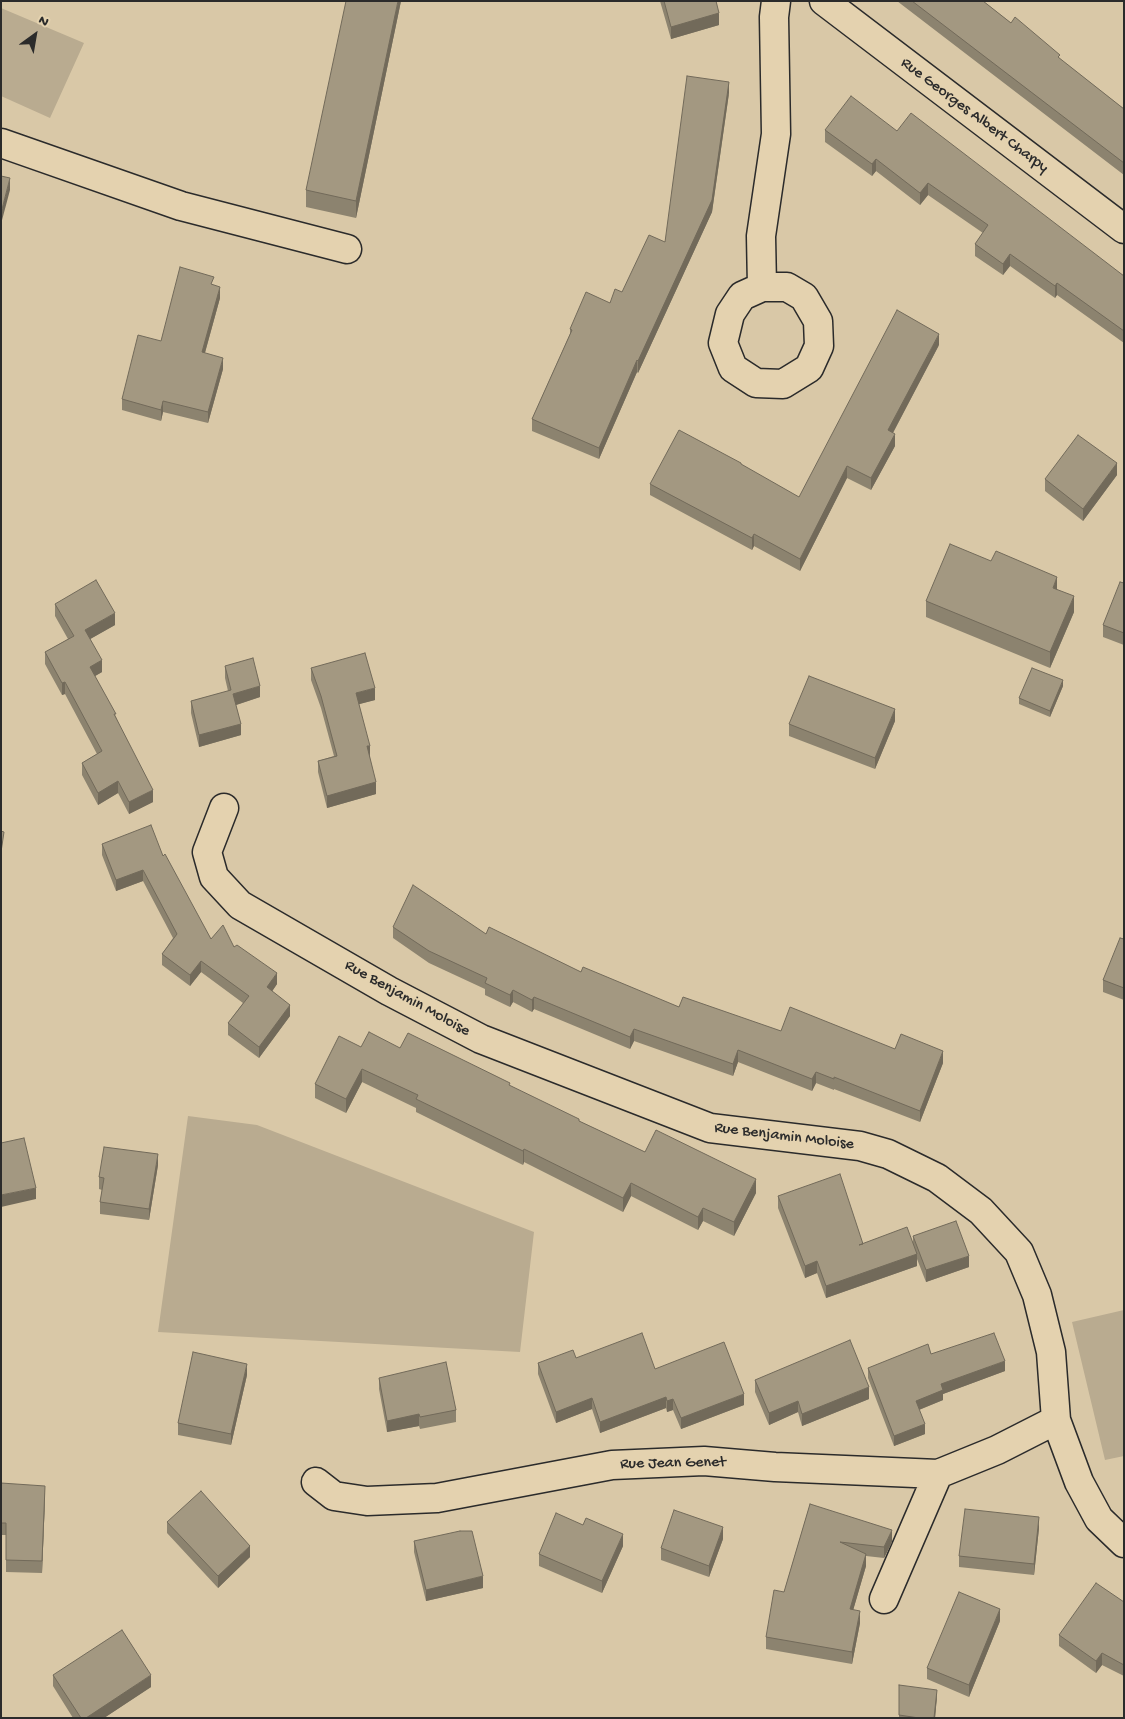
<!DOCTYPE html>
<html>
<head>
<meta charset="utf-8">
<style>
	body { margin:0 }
	#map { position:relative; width:1125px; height:1719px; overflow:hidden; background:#d9c8a7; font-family:"Gochi Hand",sans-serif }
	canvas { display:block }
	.frame { position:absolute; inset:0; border:2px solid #2b2b2b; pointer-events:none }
	.north { position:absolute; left:10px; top:10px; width:50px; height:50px; -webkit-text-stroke:4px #e4d2af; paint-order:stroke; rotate:32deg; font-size:14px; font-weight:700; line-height:20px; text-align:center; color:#2b2b2b }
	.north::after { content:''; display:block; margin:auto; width:18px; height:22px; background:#2b2b2b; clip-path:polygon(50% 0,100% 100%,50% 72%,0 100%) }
</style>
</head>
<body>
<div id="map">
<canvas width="1125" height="1719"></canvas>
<div class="frame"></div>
<div class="north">N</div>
</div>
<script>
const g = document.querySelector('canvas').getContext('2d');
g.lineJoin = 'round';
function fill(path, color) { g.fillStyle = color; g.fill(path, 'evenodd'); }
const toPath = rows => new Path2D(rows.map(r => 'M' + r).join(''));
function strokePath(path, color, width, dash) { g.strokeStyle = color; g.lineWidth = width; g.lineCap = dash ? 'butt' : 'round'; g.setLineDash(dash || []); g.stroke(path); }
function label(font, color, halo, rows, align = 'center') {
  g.font = font + ' "Gochi Hand",sans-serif'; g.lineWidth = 4.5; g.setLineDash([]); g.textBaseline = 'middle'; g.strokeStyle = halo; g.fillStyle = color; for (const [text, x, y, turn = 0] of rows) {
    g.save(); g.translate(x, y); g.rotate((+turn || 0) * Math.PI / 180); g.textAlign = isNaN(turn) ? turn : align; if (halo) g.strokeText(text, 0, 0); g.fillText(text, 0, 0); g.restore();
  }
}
const green = toPath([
	[1,8,84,43,50,118,1,96],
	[188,1116,257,1125,534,1232,520,1352,158,1332],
	[1124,1310,1124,1456,1105,1460,1072,1322]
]);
const minor = toPath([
	[824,1,1124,229],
	[1,143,181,206,347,249],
	[762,287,787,287,804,297,818,321,819,346,809,368,783,384,756,383,733,368,723,343,730,314,742,296,762,287],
	[762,287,761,236,776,134,774,17,776,1],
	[224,808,207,852,214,877,240,905,389,991,481,1039,710,1128,860,1146,888,1154,937,1178,981,1211,1019,1252,1037,1295,1051,1352,1056,1420,1079,1482,1099,1519,1124,1543],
	[316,1482,334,1496,367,1501,437,1498,612,1465,704,1461,775,1467,938,1474,997,1450,1056,1420],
	[884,1599,938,1474]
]);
const wall = toPath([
	[401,1,356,218,306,207,306,190],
	[660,1,716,1,719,25,671,39],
	[897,1,983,1,1011,23,1060,59,1124,109,1124,175],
	[729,93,712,212,638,373,637,372,599,459,532,431,532,419,570,334,570,329,610,303,622,292,665,242],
	[825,130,897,131,1124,276,1124,343,1057,295,1055,298,1010,266,1003,275,975,256,975,244,983,233,928,195,920,205,876,171,872,176,825,142],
	[214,285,220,298,205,353,223,369,208,423,163,412,161,421,122,410,122,399,161,341],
	[939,345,893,433,895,446,871,490,847,478,800,571,754,546,752,550,650,495,650,484,799,497],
	[1117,475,1083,521,1045,491,1045,479],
	[1124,583,1124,645,1103,637,1103,625],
	[1057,589,1074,612,1050,668,926,617,926,601],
	[55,604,115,625,90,639,102,672,95,676,116,717,153,802,129,814,118,793,98,805,82,775,82,763,97,754,65,694,62,695,45,664,45,652,68,639,55,616],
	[225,666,260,697,236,705,241,735,199,747,191,713,191,701,228,691,225,678],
	[311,668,375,700,359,704,370,757,370,758,376,794,327,808,318,772,318,761,334,756,321,708,311,680],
	[1063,686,1050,717,1019,704,1019,698],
	[895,721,875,769,789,736,789,724],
	[102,844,163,856,211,939,234,947,277,984,272,991,290,1016,259,1058,228,1035,228,1023,243,1003,201,972,190,986,162,965,162,954,173,938,143,881,116,891,102,855],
	[393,927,486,934,581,972,679,1007,781,1031,895,1049,943,1063,920,1122,834,1089,834,1090,816,1083,812,1091,738,1062,733,1076,634,1041,630,1049,534,1009,532,1012,513,1002,510,1007,485,995,485,989,429,963,393,938],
	[1124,939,1124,1000,1103,992,1103,980],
	[361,1047,400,1048,510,1086,579,1121,645,1152,756,1193,734,1236,703,1221,698,1230,631,1196,623,1212,524,1162,523,1165,416,1112,416,1108,362,1082,346,1113,315,1098,315,1084],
	[158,1165,149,1220,100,1214,100,1202,102,1190,99,1189,99,1177],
	[778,1196,863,1244,913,1242,913,1236,969,1267,926,1282,917,1259,917,1266,826,1298,817,1273,805,1278,778,1208],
	[931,1354,1005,1371,943,1394,943,1400,919,1410,925,1434,894,1446,868,1378,868,1368],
	[576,1358,655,1369,744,1405,681,1429,673,1410,667,1412,666,1408,600,1433,592,1409,556,1423,538,1374,538,1363],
	[247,1375,231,1445,178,1435,178,1423],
	[379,1378,456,1410,456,1422,420,1429,419,1426,387,1432,379,1389],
	[755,1380,869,1399,802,1426,798,1412,769,1425,755,1392],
	[1,1483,45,1498,42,1573,6,1572,6,1535,1,1535],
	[810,1504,892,1542,884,1558,866,1556,866,1566,853,1610,860,1623,852,1664,766,1649,766,1637,784,1592],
	[167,1522,250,1557,218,1588,167,1533],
	[583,1525,623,1546,602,1593,539,1566,539,1554],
	[1039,1528,1034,1575,959,1567,959,1556],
	[723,1539,709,1577,661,1560,661,1548],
	[414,1541,483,1588,426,1601,414,1552],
	[1124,1602,1124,1676,1102,1665,1096,1673,1059,1646,1059,1635],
	[1000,1621,969,1697,927,1679,927,1668],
	[53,1675,151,1687,104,1718,73,1718,53,1686],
	[899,1685,937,1696,935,1718,899,1718]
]);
const shadedWall = toPath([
	[398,1,401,1,356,218,356,201],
	[719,13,719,25,671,39,671,27],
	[729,82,729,93,712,212,638,373,638,361],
	[876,159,876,171,872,176,872,164],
	[10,178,10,190,1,224,1,213],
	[928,183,928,195,920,205,920,193],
	[1010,254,1010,266,1003,275,1003,264],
	[1057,283,1057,295,1055,298,1055,286],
	[220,287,220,298,202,363,202,352],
	[939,334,939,345,888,442,888,430],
	[223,358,223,369,208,423,208,412],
	[637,360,637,372,599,459,599,448],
	[163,401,163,412,161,421,161,410],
	[895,434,895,446,871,490,871,478],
	[1117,463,1117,475,1083,521,1083,509],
	[847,466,847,478,800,571,800,559],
	[754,534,754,546,752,550,752,538],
	[1057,577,1057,593,1053,588],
	[1074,596,1074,612,1050,668,1050,652],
	[115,613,115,625,85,642,85,630],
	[102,660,102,672,90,679,90,667],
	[1063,680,1063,686,1050,717,1050,711],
	[65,682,65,694,62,695,62,683],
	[260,686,260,697,233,706,233,694],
	[375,688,375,700,356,705,356,693],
	[895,709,895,721,875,769,875,758],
	[241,724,241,735,199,747,199,735],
	[367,746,370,746,370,757,367,758],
	[118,781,118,793,98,805,98,793],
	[376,782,376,794,327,808,327,796],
	[153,790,153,802,129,814,129,802],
	[143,870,143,881,116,891,116,880],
	[201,961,201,972,190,986,190,975],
	[277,973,277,984,267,999,267,987],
	[513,990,513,1002,510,1007,510,995],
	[534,997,534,1009,532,1012,532,1000],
	[290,1005,290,1016,259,1058,259,1047],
	[634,1029,634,1041,630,1049,630,1037],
	[738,1050,738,1062,733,1076,733,1064],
	[943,1051,943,1063,920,1122,920,1111],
	[362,1069,362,1082,346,1113,346,1099],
	[816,1072,816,1083,812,1091,812,1079],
	[524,1149,524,1162,523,1165,523,1151],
	[158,1154,158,1165,149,1220,149,1209],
	[756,1179,756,1193,734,1236,734,1222],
	[631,1183,631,1196,623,1212,623,1198],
	[36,1188,36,1199,1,1207,1,1195],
	[703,1208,703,1221,698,1230,698,1217],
	[917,1254,917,1266,826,1298,826,1286],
	[969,1256,969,1267,926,1282,926,1270],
	[817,1261,817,1273,805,1278,805,1266],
	[1005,1361,1005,1371,943,1394,943,1400,916,1411,916,1401,941,1384],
	[247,1364,247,1375,231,1445,231,1434],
	[869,1387,869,1399,802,1426,802,1414],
	[744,1394,744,1405,681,1429,681,1418],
	[666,1397,666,1408,600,1433,600,1422],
	[592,1398,592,1409,556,1423,556,1412],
	[673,1399,673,1410,667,1412,667,1401],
	[798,1401,798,1412,769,1425,769,1413],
	[419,1414,419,1426,387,1432,387,1421],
	[925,1424,925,1434,894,1446,894,1436],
	[45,1486,45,1498,42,1573,42,1561],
	[1039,1517,1039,1528,1034,1575,1034,1564],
	[723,1527,723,1539,709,1577,709,1566],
	[892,1530,892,1542,884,1558,884,1547],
	[623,1534,623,1546,602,1593,602,1581],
	[250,1546,250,1557,218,1588,218,1576],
	[866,1554,866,1566,850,1621,850,1609],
	[483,1576,483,1588,426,1601,426,1590],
	[1000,1609,1000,1621,969,1697,969,1685],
	[860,1611,860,1623,852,1664,852,1652],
	[1102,1653,1102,1665,1096,1673,1096,1661],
	[151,1675,151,1687,104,1718,86,1718],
	[937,1690,937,1696,935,1718,934,1718]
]);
const building = toPath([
	[346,1,398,1,356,201,306,190,346,1],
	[664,1,716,1,719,13,671,27,664,1],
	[912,1,983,1,1011,23,1015,17,1060,55,1058,57,1124,109,1124,163,912,1],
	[687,76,729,82,712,200,638,361,637,360,599,448,532,419,572,330,570,329,586,292,610,303,615,289,622,292,649,235,665,242,687,76],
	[851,96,897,131,911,113,1124,276,1124,331,1057,283,1055,286,1010,254,1003,264,975,244,988,225,928,183,920,193,876,159,872,164,825,130,851,96],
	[1,176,10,178,1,213,1,176],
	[180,267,214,277,211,284,220,287,202,352,223,358,208,412,163,401,161,410,122,399,138,335,161,341,180,267],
	[897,310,939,334,888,430,895,434,871,478,847,466,800,559,754,534,752,538,650,484,679,430,741,463,741,464,799,497,897,310],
	[1078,435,1117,463,1083,509,1045,479,1078,435],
	[950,544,991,561,996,551,1057,577,1053,588,1074,596,1050,652,926,601,950,544],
	[96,580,115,613,85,630,102,660,90,667,116,714,114,714,153,790,129,802,118,781,98,793,82,763,102,751,65,682,62,683,45,652,74,636,55,604,96,580],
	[1120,582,1124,583,1124,633,1103,625,1120,582],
	[365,653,375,688,356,693,370,746,367,746,376,782,327,796,318,761,337,756,321,696,311,668,365,653],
	[253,658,260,686,233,694,241,724,199,735,191,701,231,690,225,666,253,658],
	[1032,668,1063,680,1050,711,1019,698,1032,668],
	[809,676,895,709,875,758,789,724,809,676],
	[151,825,163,856,165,854,211,939,223,925,234,947,237,945,277,973,267,987,290,1005,259,1047,228,1023,249,996,201,961,190,975,162,954,177,934,143,870,116,880,102,844,151,825],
	[1,831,4,832,1,852,1,831],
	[413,885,486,934,489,927,581,972,583,967,679,1007,683,997,781,1031,790,1007,895,1049,901,1034,943,1051,920,1111,834,1077,834,1079,816,1072,812,1079,738,1050,733,1064,634,1029,630,1037,534,997,532,1000,513,990,510,995,485,983,487,978,429,951,393,927,413,885],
	[1120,938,1124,939,1124,988,1103,980,1120,938],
	[369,1032,400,1048,408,1033,510,1083,509,1085,579,1119,579,1121,645,1152,656,1130,756,1179,734,1222,703,1208,698,1217,631,1183,623,1198,524,1149,523,1151,416,1099,418,1095,362,1069,346,1099,315,1084,339,1036,361,1047,369,1032],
	[24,1138,36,1188,1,1195,1,1143,24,1138],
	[104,1147,158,1154,149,1209,100,1202,104,1178,99,1177,104,1147],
	[840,1174,863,1244,859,1245,907,1227,917,1254,826,1286,817,1261,805,1266,778,1196,840,1174],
	[956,1221,969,1256,926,1270,913,1236,956,1221],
	[642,1333,655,1369,724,1342,744,1394,681,1418,673,1399,667,1401,666,1397,600,1422,592,1398,556,1412,538,1363,573,1350,576,1358,642,1333],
	[994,1333,1005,1361,941,1384,943,1390,916,1401,925,1424,894,1436,868,1368,928,1344,931,1354,994,1333],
	[850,1340,869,1387,802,1414,798,1401,769,1413,755,1380,850,1340],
	[193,1352,247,1364,231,1434,178,1423,193,1352],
	[446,1362,456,1410,420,1417,419,1414,387,1421,379,1378,446,1362],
	[1,1483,45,1486,42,1561,6,1560,6,1523,1,1523,1,1483],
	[201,1491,250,1546,218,1576,167,1522,201,1491],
	[810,1504,892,1530,884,1547,840,1542,866,1554,850,1609,860,1611,852,1652,766,1637,774,1590,784,1592,810,1504],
	[965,1509,1039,1517,1034,1564,959,1556,965,1509],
	[674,1510,723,1527,709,1566,661,1548,674,1510],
	[556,1513,583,1525,586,1518,623,1534,602,1581,539,1554,556,1513],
	[460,1531,472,1531,483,1576,426,1590,414,1541,460,1531],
	[1096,1583,1124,1602,1124,1665,1102,1653,1096,1661,1059,1635,1096,1583],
	[959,1592,1000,1609,969,1685,927,1668,959,1592],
	[122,1630,151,1675,86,1718,81,1718,53,1675,122,1630],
	[899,1685,937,1690,934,1718,919,1718,899,1715,899,1685]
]);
const streetNames = [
	["Rue Georges Albert Charpy",974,116,37],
	["Rue Benjamin Moloise",407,999,29],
	["Rue Benjamin Moloise",784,1137,7],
	["Rue Jean Genet",673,1464,-1]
];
fill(green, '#b9ab90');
strokePath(minor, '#2b2b2b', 31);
strokePath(minor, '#e4d2af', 28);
fill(wall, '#8c836f');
fill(shadedWall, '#726a5a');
fill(building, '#a39881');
strokePath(building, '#726a5a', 1);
label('16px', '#2b2b2b', '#e4d2af', streetNames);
</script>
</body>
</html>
